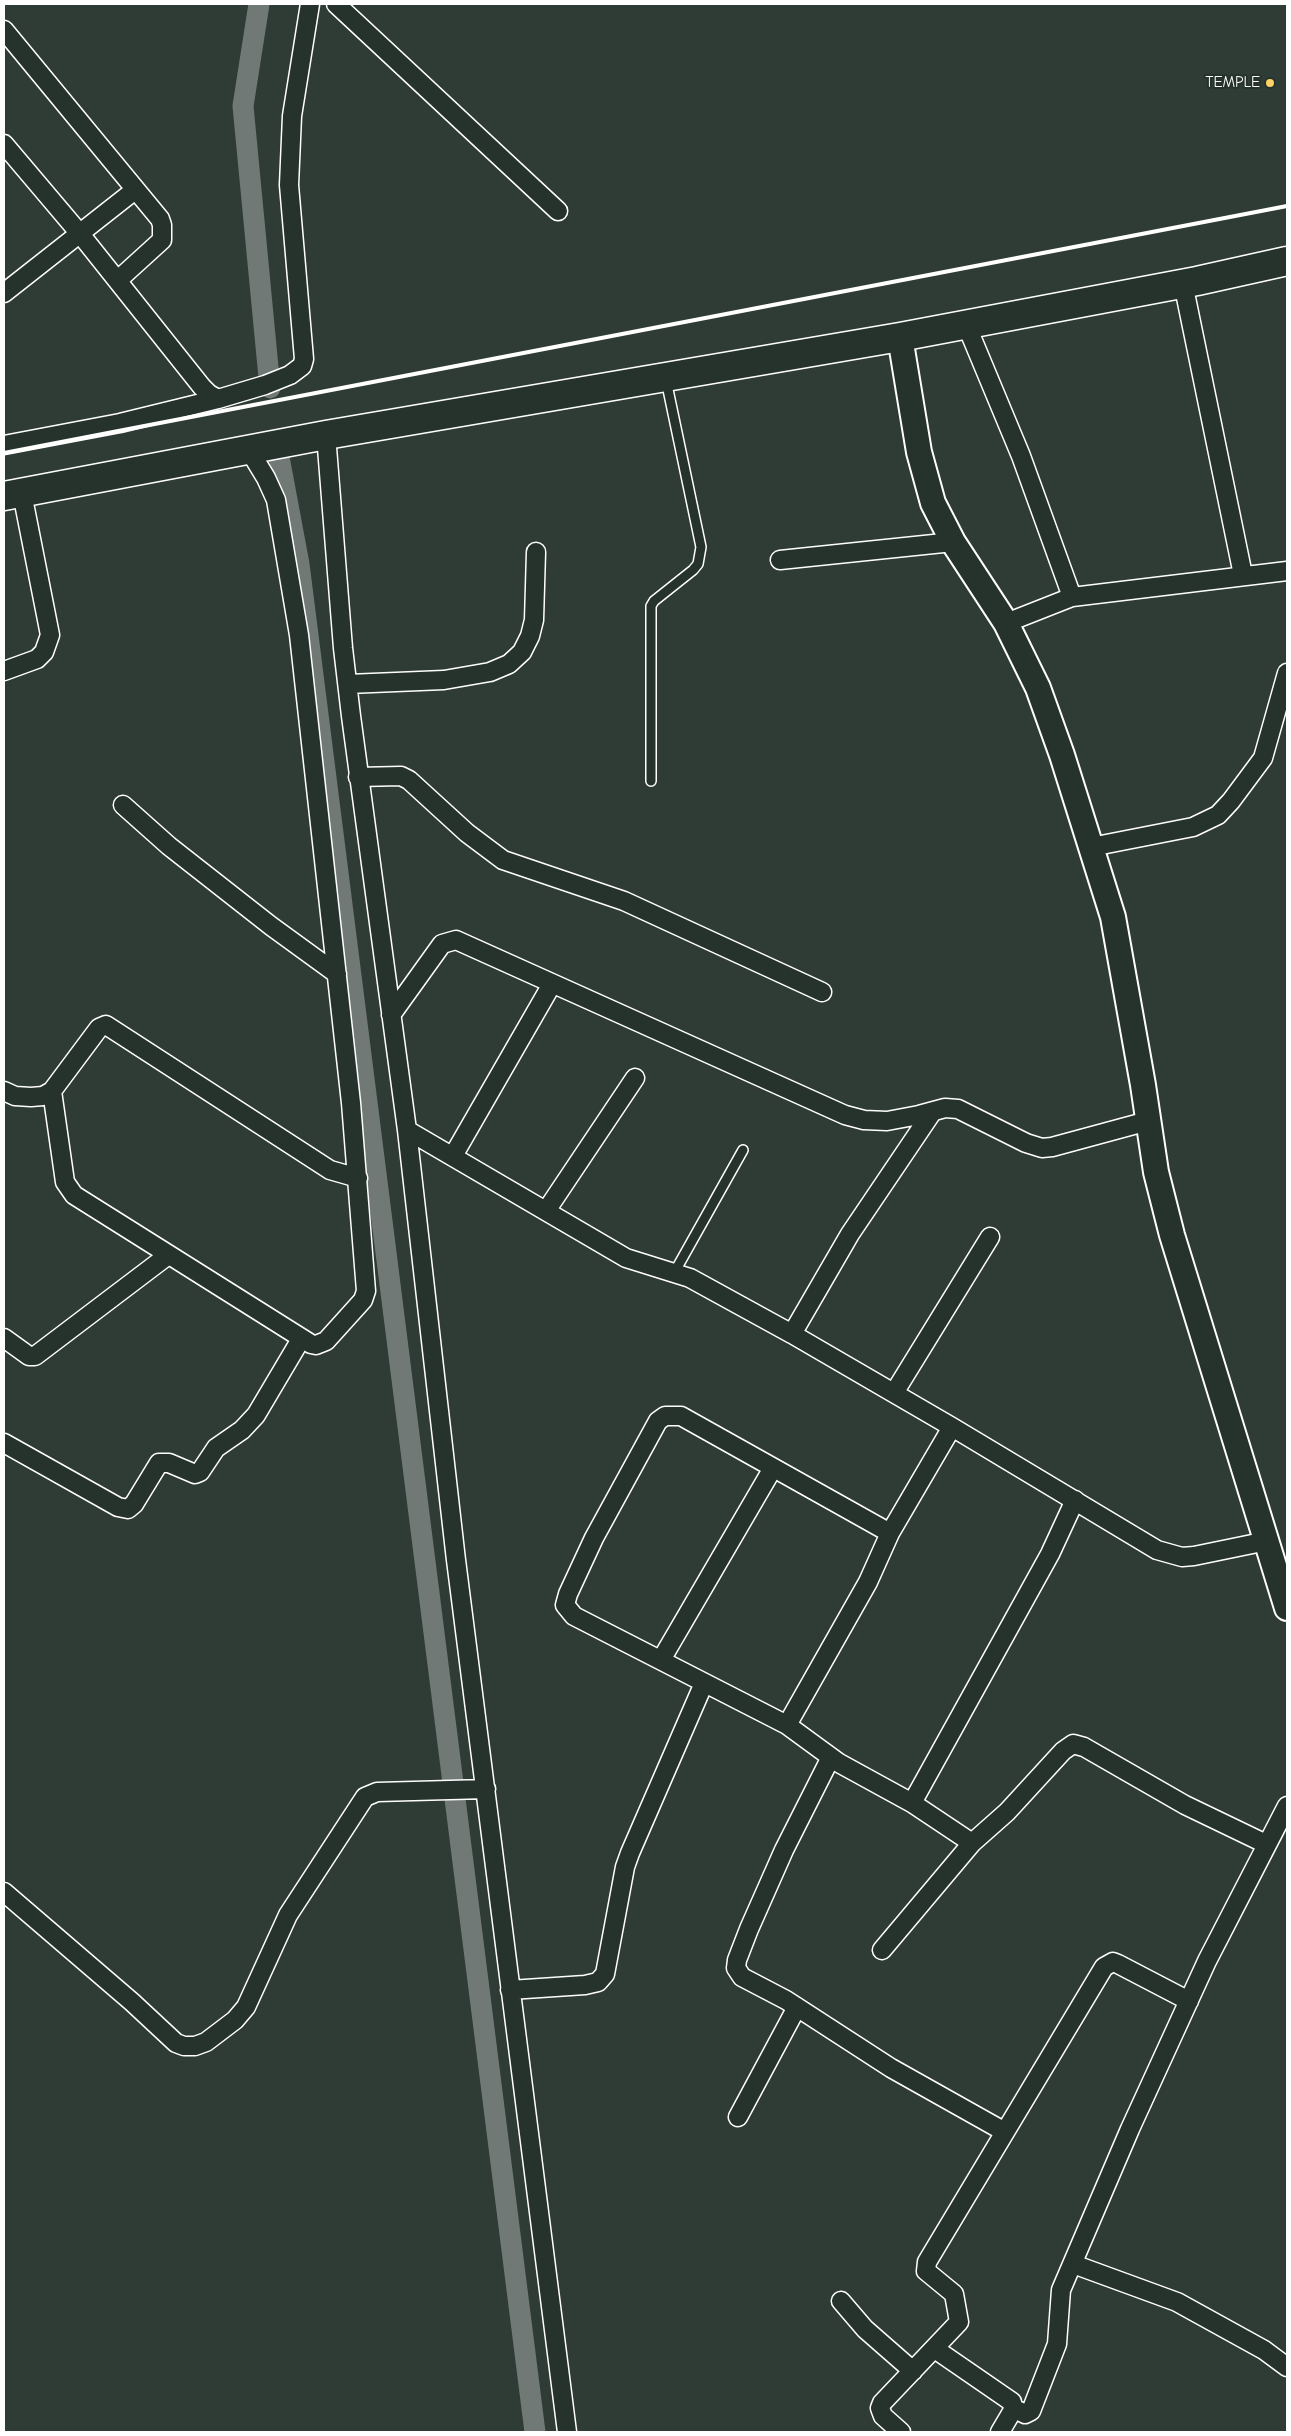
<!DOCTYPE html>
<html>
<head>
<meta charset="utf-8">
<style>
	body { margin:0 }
	#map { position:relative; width:1291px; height:2436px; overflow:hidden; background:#2f3b35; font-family:"Comic Neue",sans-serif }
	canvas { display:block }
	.frame { position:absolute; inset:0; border:5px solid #fff; pointer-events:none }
</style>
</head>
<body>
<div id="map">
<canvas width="1291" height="2436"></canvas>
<div class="frame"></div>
</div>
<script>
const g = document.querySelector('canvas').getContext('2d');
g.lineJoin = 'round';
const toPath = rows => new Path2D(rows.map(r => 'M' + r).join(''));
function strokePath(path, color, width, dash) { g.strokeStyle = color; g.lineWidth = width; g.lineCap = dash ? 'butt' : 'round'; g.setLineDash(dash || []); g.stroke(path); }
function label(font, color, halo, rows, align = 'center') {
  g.font = font + ' "Comic Neue",sans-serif'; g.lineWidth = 4; g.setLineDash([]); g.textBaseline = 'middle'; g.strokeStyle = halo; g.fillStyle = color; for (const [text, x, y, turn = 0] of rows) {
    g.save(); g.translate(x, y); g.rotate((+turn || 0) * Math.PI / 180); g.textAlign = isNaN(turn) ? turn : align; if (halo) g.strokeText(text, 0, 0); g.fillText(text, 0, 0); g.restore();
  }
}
const canal = toPath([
	[259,4,243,106,270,388],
	[276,441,299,564,535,2432]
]);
const lane = toPath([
	[651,781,651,606,654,601,693,570,698,564,701,547,666,380],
	[674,1273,743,1150]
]);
const street = toPath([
	[336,4,558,211],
	[4,30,160,219,162,225,162,240,118,280],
	[4,144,81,235,202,387,209,394,218,399],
	[1183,283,1243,575],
	[4,293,135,190],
	[966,324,1021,456,1072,597],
	[326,435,343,648,351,716,407,1130,456,1560,567,2432],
	[4,445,120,423,218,399,265,385,290,375,302,366,304,359,289,185,292,116,310,4],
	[780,560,953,542],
	[1006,623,1072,597,1287,571],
	[4,671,37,659,44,652,50,635,22,493],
	[348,684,444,680,490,672,509,664,522,652,530,636,534,620,536,552],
	[358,777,401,776,409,780,467,833,503,860,624,901,822,992],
	[123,805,169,846,271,926,337,974],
	[1091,847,1193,827,1218,815,1231,801,1263,758,1287,673],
	[391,1015,442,944,456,940,845,1115,864,1120,887,1121,919,1115,945,1108,958,1109,1026,1143,1042,1148,1052,1147,1148,1121],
	[4,1091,15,1096,31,1097,43,1096,52,1091,99,1028,106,1025,330,1170,358,1178],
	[52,1091,65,1182,74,1195,311,1344,316,1345,326,1341,363,1300,366,1291,351,1103,299,635,276,500,266,478,249,450],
	[407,1130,626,1258,690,1278,792,1334,952,1427,1157,1550,1182,1557,1194,1556,1267,1541],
	[453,1156,552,984],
	[546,1211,635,1078],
	[792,1334,850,1234,933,1111],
	[4,1338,29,1356,35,1356,167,1256],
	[894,1393,990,1237],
	[4,1443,118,1507,128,1509,134,1504,159,1463,169,1463,195,1474,200,1472,216,1448,242,1430,256,1415,301,1339],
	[890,1533,681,1416,665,1416,658,1421,594,1538,568,1594,565,1605,574,1616,787,1725,839,1763,912,1803,972,1843],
	[661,1660,773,1468],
	[787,1725,868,1582,890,1533,952,1427],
	[831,1757,784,1850,749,1929,737,1960,736,1968,742,1977,786,2000,891,2068,1005,2132],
	[912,1803,1050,1554,1075,1500],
	[4,1892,132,2002,176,2043,184,2046,195,2046,206,2042,235,2020,246,2007,288,1915,365,1797,377,1792,486,1789],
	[882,1950,972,1843,1007,1812,1063,1751,1073,1744,1084,1747,1185,1805,1266,1844],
	[510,1990,585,1985,598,1982,605,1974,625,1867,630,1853,704,1683],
	[738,2117,797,2007],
	[1073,2264,1177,2302,1264,2350,1287,2367],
	[841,2301,865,2329,913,2371],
	[935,2349,1012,2402,1013,2410,1000,2432],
	[1013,2408,1025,2414,1031,2411,1057,2344,1061,2290,1130,2129,1207,1961,1287,1806],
	[901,2432,883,2416,880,2408,882,2403,959,2322,954,2294,926,2271,927,2262,1104,1967,1113,1962,1118,1964,1189,2001]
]);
const secondary = toPath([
	[900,337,919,452,933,503,953,542,1006,623,1038,688,1062,755,1113,917,1143,1085,1156,1172,1172,1235,1287,1608]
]);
const highway = toPath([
	[4,496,326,435,900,337,1197,281,1287,261]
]);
const rail = toPath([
	[4,453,1287,206]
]);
const markers = [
	[1270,83,5,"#ffd166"]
];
const poiNames = [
	["TEMPLE",1260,83]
];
strokePath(canal, '#707975', 21);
strokePath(lane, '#fff', 12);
strokePath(street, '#fff', 21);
strokePath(secondary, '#fff', 28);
strokePath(highway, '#fff', 31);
strokePath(lane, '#26332d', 9);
strokePath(street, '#26332d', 18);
strokePath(secondary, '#26332d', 24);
strokePath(highway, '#26332d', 28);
strokePath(rail, '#fff', 4);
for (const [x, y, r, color] of markers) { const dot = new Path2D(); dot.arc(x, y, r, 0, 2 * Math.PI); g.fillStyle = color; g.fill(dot); strokePath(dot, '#26332d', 2); }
label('15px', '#fff', '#26332d', poiNames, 'right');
</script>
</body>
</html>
